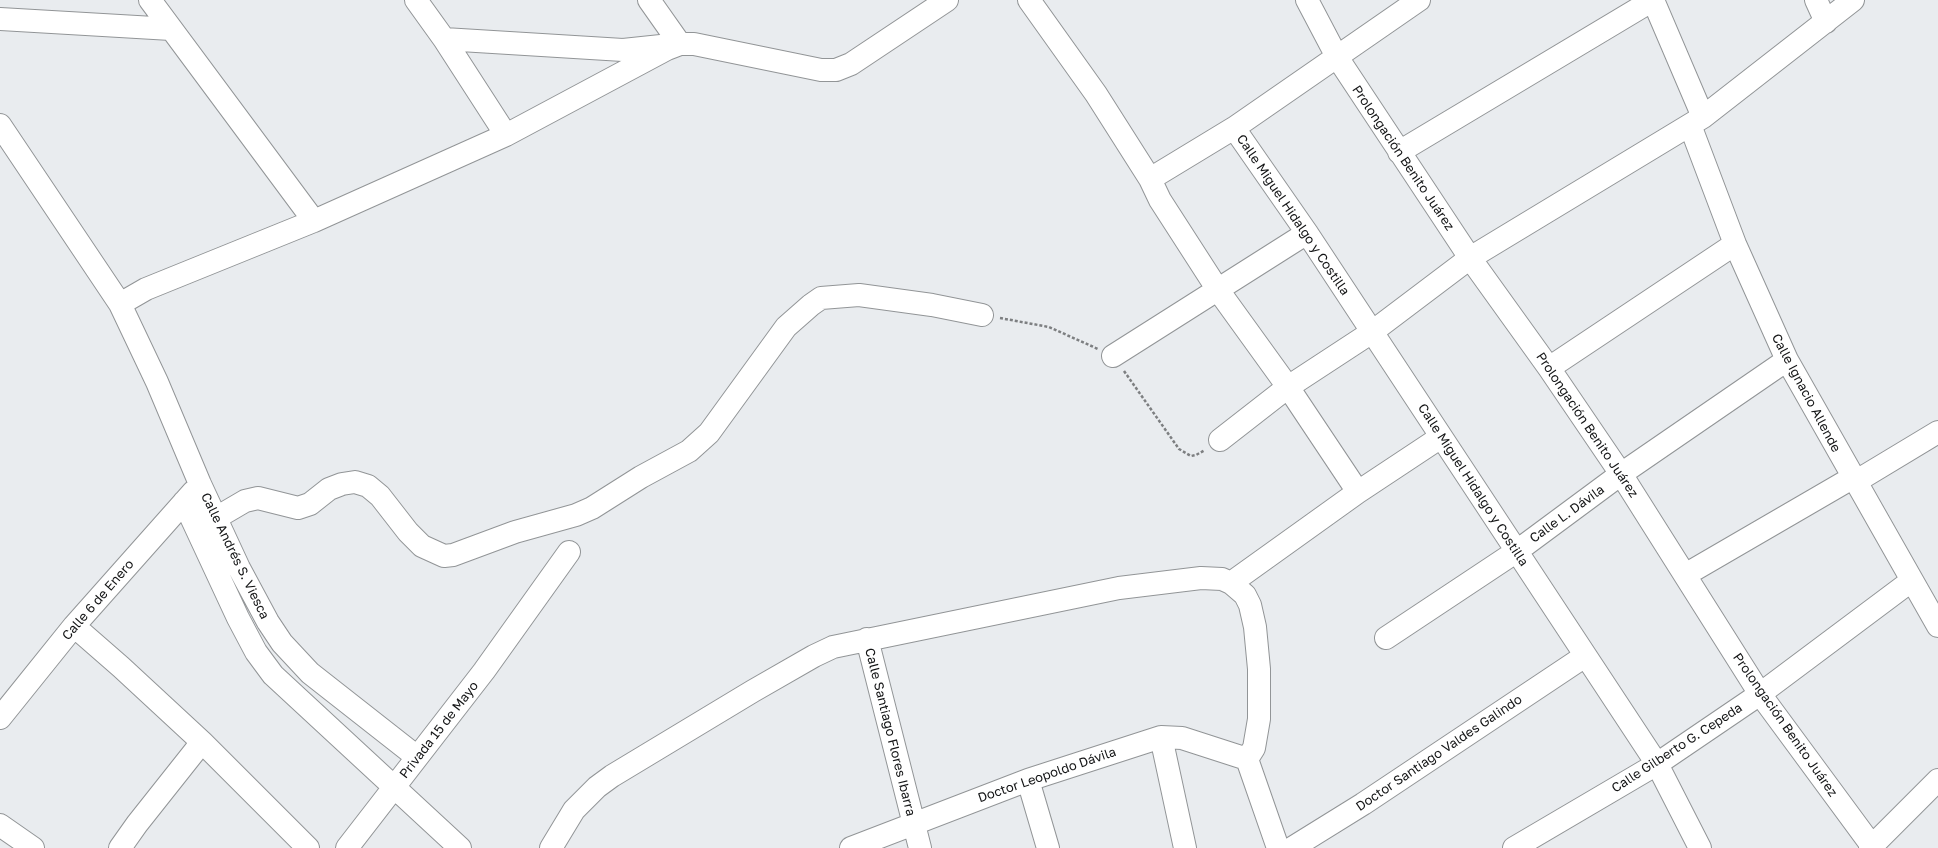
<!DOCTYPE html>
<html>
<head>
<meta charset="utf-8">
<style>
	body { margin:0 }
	canvas { display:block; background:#e9ecef }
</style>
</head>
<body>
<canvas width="1938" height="848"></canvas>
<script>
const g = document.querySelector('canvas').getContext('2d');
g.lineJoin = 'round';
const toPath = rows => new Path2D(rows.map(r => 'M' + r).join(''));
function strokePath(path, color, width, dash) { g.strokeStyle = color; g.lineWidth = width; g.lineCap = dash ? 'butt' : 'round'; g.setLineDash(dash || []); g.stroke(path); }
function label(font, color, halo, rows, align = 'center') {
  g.font = font + ' "Golos Text",sans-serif'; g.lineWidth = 3.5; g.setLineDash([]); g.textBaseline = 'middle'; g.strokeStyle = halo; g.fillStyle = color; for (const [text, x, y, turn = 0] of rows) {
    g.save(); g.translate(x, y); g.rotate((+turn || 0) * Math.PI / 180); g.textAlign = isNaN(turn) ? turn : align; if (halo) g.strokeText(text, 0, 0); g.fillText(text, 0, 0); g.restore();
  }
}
const path = toPath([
	[1000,318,1049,327,1098,349],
	[1124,371,1179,449,1191,456,1196,455,1205,450]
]);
const minor = toPath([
	[150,0,314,221],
	[416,0,444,39,506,135],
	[1029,0,1096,94,1150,179,1160,200,1218,290,1288,387,1358,492],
	[1307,0,1337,57,1470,258,1549,368,1621,474,1760,694,1872,846],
	[1653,0,1703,117],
	[1816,0,1826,22],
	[0,19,171,29],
	[444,39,623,50,680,44,649,0],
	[0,125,120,304,157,382,200,484,239,568,268,622,282,643,310,673,417,757],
	[1690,125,1735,244,1787,360,1938,626],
	[1234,128,1307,233,1657,764,1700,848],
	[1399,152,1653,0],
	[1150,179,1234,128,1419,0],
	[120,304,146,289,314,221,506,135,667,49,680,44,694,44,821,70,836,70,851,64,947,0],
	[1113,356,1307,233],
	[1549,368,1735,244],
	[1220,440,1288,387,1372,332,1470,258,1703,117,1853,0],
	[1855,482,1938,432],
	[184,502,238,618,256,652,273,675,460,848],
	[216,518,245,501,258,498,298,508,310,504,329,489,342,484,355,482,368,486,380,496,408,532,422,546,444,556,453,555,515,532,576,515,592,508,641,477,689,451,709,433,786,327,811,305,821,298,859,295,932,305,982,315],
	[1685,575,1852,478],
	[1231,583,1358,492,1441,437],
	[74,626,121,667,202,742,308,848],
	[1386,638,1517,551,1621,474,1787,360],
	[867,639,920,848],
	[0,718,74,626,193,492],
	[1161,737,1185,848],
	[1028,780,1048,848],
	[0,825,33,848],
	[120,848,137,824,202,742],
	[347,848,484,671,569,552],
	[551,848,574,810,597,787,612,776,753,691,814,656,833,647,1119,588,1201,578,1222,579,1231,583,1245,595,1250,605,1255,627,1259,669,1259,719,1254,748,1247,759,1278,848],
	[851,848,1028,780,1161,737,1182,738,1247,759],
	[1292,848,1363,804,1585,656],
	[1514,848,1657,764,1760,694,1911,581],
	[1870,848,1938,780]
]);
const streetNames = [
	["Prolongación Benito Juárez",1403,158,56],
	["Calle Miguel Hidalgo y Costilla",1293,215,56],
	["Calle Ignacio Allende",1806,393,62],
	["Prolongación Benito Juárez",1587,425,56],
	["Calle Miguel Hidalgo y Costilla",1473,485,57],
	["Calle L. Dávila",1567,514,-36],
	["Calle Andrés S. Viesca",235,556,64],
	["Calle 6 de Enero",98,600,-49],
	["Prolongación Benito Juárez",1785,725,55],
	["Privada 15 de Mayo",439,730,-52],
	["Calle Santiago Flores Ibarra",890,732,76],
	["Calle Gilberto G. Cepeda",1677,748,-33],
	["Doctor Santiago Valdes Galindo",1439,753,-34],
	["Doctor Leopoldo Dávila",1047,775,-19]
];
strokePath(minor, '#929597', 24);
strokePath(path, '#7d7f81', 2.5, [3, 2]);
strokePath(minor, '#fff', 22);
label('13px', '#131415', '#fff', streetNames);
</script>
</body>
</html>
